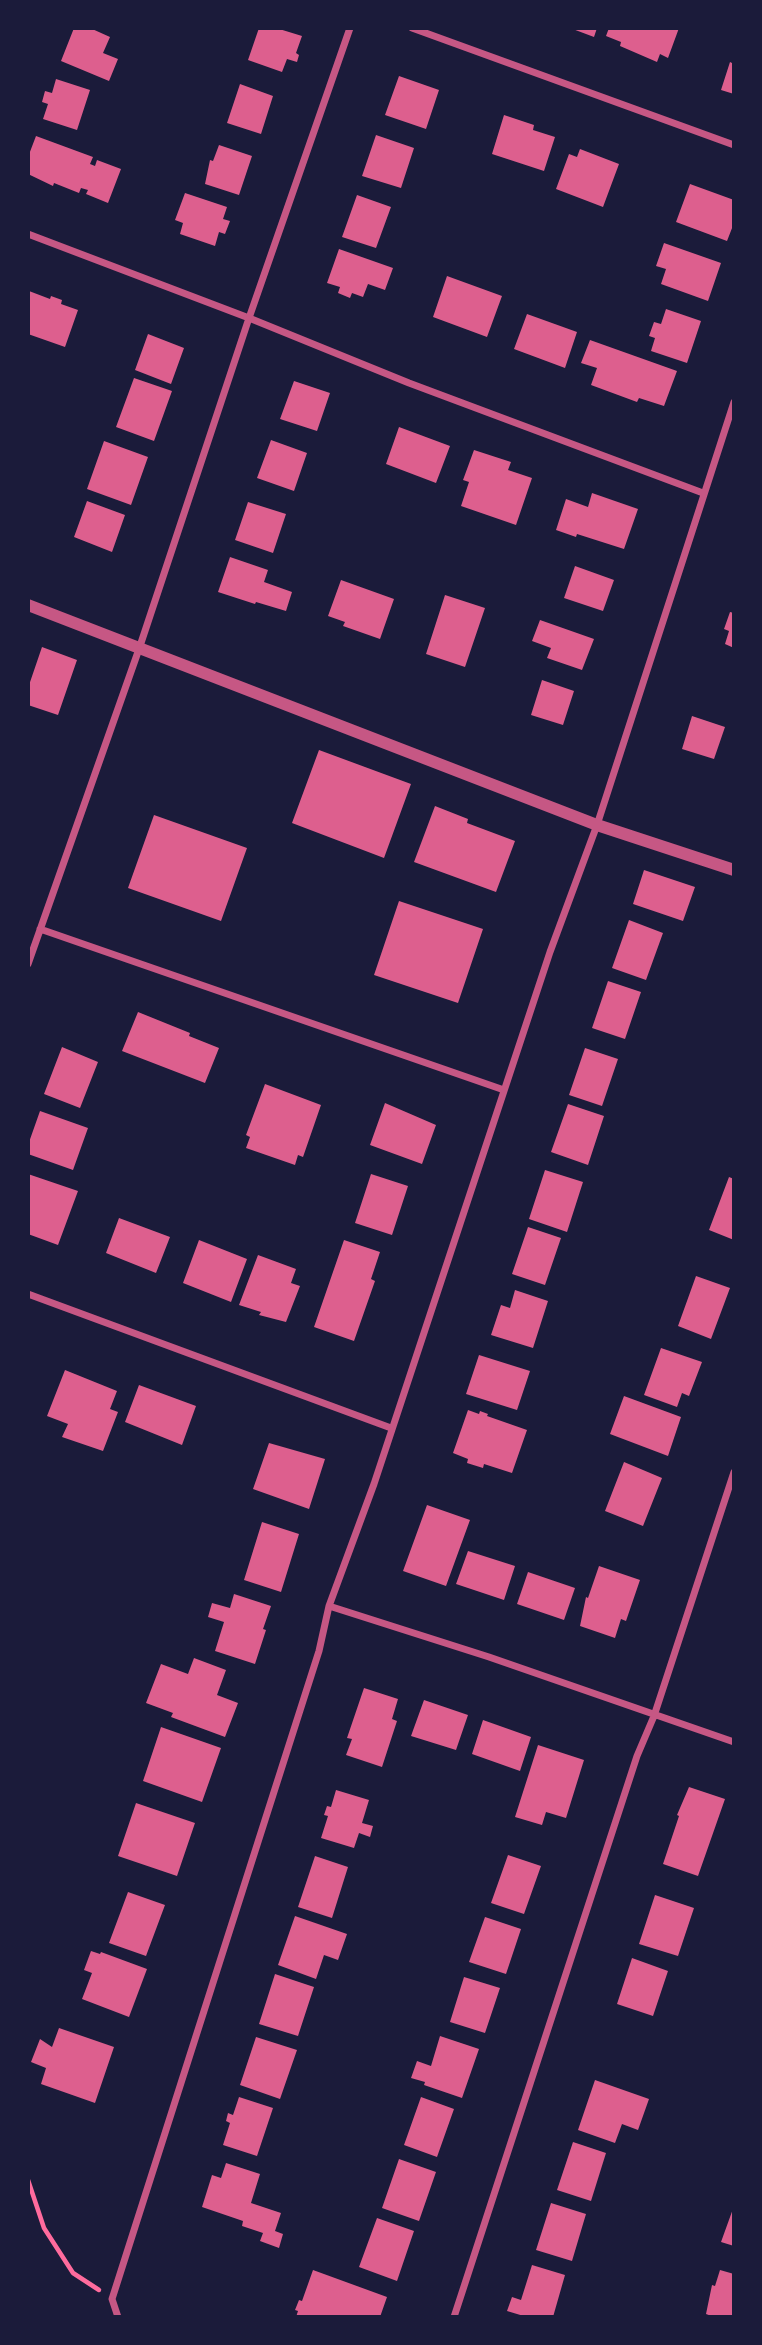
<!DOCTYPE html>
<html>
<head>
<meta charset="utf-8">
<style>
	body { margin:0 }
	#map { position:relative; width:762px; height:2345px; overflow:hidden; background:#1b1b3a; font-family:Barlow,sans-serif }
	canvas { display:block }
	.frame { position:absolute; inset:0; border:30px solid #1b1b3a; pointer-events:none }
</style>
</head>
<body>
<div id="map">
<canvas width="762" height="2345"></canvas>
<div class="frame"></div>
</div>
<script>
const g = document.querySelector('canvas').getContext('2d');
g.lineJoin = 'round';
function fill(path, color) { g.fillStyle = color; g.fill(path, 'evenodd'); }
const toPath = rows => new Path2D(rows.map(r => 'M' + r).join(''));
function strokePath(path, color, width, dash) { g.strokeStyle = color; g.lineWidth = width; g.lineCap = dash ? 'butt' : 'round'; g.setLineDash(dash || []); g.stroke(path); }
const building = toPath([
	[74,28,90,28,110,37,103,53,118,59,109,81,61,61],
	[259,28,276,28,302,36,296,53,299,55,297,62,287,59,282,72,248,60],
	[570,28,597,28,594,37],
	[609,28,679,28,668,58,660,54,657,62,620,46,621,42,606,36],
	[730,62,734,64,734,94,721,90],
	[399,76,439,90,426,129,385,115],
	[56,79,90,90,77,130,43,119,48,104,42,102,45,91,52,93],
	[240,84,273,96,261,134,227,123],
	[504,115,534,125,533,130,555,137,544,171,492,154],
	[376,135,414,148,401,188,362,176],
	[36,136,93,157,90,164,95,166,97,160,121,169,108,203,86,194,88,190,81,188,79,193,54,183,53,186,28,174,28,157],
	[219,145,252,156,239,195,205,184,210,160,213,161],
	[580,149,619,164,603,207,556,189,569,154,577,157],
	[690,184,734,200,734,223,727,241,676,222],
	[185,193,227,207,223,219,230,221,225,234,219,232,215,246,180,234,183,223,175,220],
	[357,195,391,207,376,248,342,237],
	[664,243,721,263,708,301,661,284,666,269,656,266],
	[339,249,393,268,385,290,368,284,363,297,352,293,350,298,338,293,340,287,327,283],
	[447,276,502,296,487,337,433,317],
	[29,291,50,299,51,296,62,300,61,304,78,310,65,347,28,334],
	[666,309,701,321,687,363,651,351,655,338,649,336,654,322,661,324],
	[527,314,577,332,565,368,514,349],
	[148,334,184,348,171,384,135,370],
	[590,340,677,371,664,406,639,398,637,402,591,385,597,368,581,363],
	[134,378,172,391,154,441,116,427],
	[294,381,330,393,317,431,280,419],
	[399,427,450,446,436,483,386,464],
	[271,440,307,453,294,491,257,478],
	[104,441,148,457,131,505,87,489],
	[474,450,511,462,508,470,532,478,516,525,461,506,469,482,463,480],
	[592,493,638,509,624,549,577,534,576,537,556,530,566,499,588,507],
	[87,501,125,515,112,552,74,537],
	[248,502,286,514,273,553,235,540],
	[230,557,268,570,264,582,292,592,286,611,256,602,255,604,218,592],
	[575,566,614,580,603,611,564,598],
	[341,580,394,599,380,639,343,626,345,622,328,616],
	[445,595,485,608,465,667,426,654],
	[730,612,734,613,734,648,725,644,729,631,724,629],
	[540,620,594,639,582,670,547,658,551,648,532,641],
	[42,647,77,660,58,715,28,705,28,688],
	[542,680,574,691,563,725,531,715],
	[692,716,725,727,714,759,682,749],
	[319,750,411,784,384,858,292,823],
	[435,806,468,819,467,823,515,841,496,892,414,862],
	[154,815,247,848,221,921,128,888],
	[644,870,695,887,683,921,633,904],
	[399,901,483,929,458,1003,374,975],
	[629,920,663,933,646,980,612,968],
	[608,981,641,992,625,1039,592,1028],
	[138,1012,190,1033,189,1036,219,1048,205,1083,122,1051],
	[62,1047,98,1062,80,1108,44,1094],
	[585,1048,618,1059,602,1106,569,1095],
	[265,1084,321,1105,303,1157,298,1155,295,1165,246,1148,250,1137,246,1135],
	[385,1103,436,1125,422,1164,370,1145],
	[568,1104,604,1116,588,1165,551,1152],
	[40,1111,88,1128,73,1170,28,1154,28,1145],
	[545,1170,583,1182,567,1232,529,1219],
	[28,1174,78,1191,58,1245,28,1234],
	[371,1174,408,1186,392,1235,355,1223],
	[729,1177,734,1179,734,1240,709,1230],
	[119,1218,170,1237,156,1273,106,1253],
	[528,1227,561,1238,545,1285,512,1274],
	[199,1240,247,1259,231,1302,183,1283],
	[344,1240,380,1252,371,1279,375,1281,354,1341,314,1327],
	[258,1255,296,1269,291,1283,300,1286,286,1322,259,1315,261,1312,239,1305],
	[696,1276,730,1288,711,1339,678,1326],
	[515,1290,548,1301,533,1348,491,1335,501,1305,510,1308],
	[661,1348,702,1362,689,1396,682,1393,677,1407,644,1395],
	[479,1355,530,1371,517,1410,466,1394],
	[65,1370,117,1391,110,1409,118,1412,103,1451,62,1437,68,1424,47,1416],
	[139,1385,196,1406,182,1445,125,1422],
	[624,1396,681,1417,668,1456,610,1434],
	[468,1410,479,1414,480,1411,488,1414,487,1416,527,1430,512,1473,484,1464,483,1468,467,1463,468,1459,453,1453],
	[269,1443,325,1459,309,1509,253,1489],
	[624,1462,662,1478,643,1526,605,1511],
	[427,1505,470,1520,446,1586,403,1571],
	[262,1522,299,1534,281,1592,244,1580],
	[468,1551,515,1566,504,1600,456,1584],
	[599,1566,640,1580,626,1621,621,1619,615,1638,580,1626,586,1597,588,1598],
	[528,1572,575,1588,564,1620,517,1604],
	[234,1594,271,1606,263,1629,266,1630,255,1664,215,1651,224,1622,208,1617,212,1603,230,1608],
	[194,1658,226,1670,217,1695,238,1703,225,1737,171,1717,173,1713,146,1703,161,1664,188,1674],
	[364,1688,398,1699,392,1719,397,1721,382,1767,346,1755,352,1739,347,1738],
	[424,1700,468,1715,456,1750,411,1736],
	[483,1720,531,1737,520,1771,472,1754],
	[161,1727,221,1748,202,1802,143,1781],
	[538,1745,584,1760,566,1818,546,1812,542,1825,515,1817],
	[689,1787,725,1799,698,1876,663,1864,679,1816,677,1815],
	[336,1790,369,1800,362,1823,373,1826,370,1837,359,1833,354,1848,321,1838,328,1816,324,1815,327,1806,331,1807],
	[136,1803,195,1823,177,1876,118,1856],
	[508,1855,541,1866,524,1914,491,1903],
	[315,1856,348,1867,332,1918,298,1907],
	[128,1892,165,1905,146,1956,109,1943],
	[655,1895,694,1908,678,1956,639,1944],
	[295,1916,347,1934,338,1960,324,1955,316,1979,278,1965],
	[485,1917,521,1929,506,1974,469,1962],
	[91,1951,100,1954,101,1952,147,1969,129,2017,82,1999,92,1973,84,1970],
	[632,1958,668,1971,653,2016,617,2004],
	[275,1974,314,1987,298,2036,259,2024],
	[464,1977,500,1988,485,2033,450,2022],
	[59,2028,114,2047,95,2103,41,2084,46,2068,31,2062,40,2039,52,2047],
	[440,2036,479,2049,462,2098,424,2085,425,2082,411,2078,417,2061,431,2066],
	[256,2037,297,2050,280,2099,240,2085],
	[595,2080,649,2099,638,2130,622,2124,615,2143,578,2130],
	[239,2097,273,2108,257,2156,223,2145,230,2123,226,2121,228,2113,233,2115],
	[421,2097,454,2109,437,2157,404,2145],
	[573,2142,606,2153,591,2201,557,2190],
	[399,2159,436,2172,419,2221,382,2208],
	[226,2163,260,2174,251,2203,281,2213,275,2231,283,2234,279,2248,260,2241,263,2233,242,2226,243,2221,202,2207,212,2175,221,2178],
	[551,2203,586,2214,572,2261,536,2250],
	[734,2206,734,2246,721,2242],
	[377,2218,414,2231,397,2281,359,2267],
	[532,2265,565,2275,553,2317,527,2317,507,2311,512,2297,521,2300],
	[313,2270,387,2297,380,2317,296,2317,298,2311,295,2310,299,2300,302,2301],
	[720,2270,734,2274,734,2317,714,2317,706,2314,712,2285,715,2286]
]);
const path = toPath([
	[28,2180,44,2228,73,2273,99,2290]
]);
const minor = toPath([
	[412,28,734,145],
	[28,234,249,318,409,383,703,493],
	[40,929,504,1090],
	[28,964,139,649,249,318,350,28],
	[28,1294,391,1428],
	[329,1606,489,1657,734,1742],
	[118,2317,112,2299,319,1651,329,1606,374,1484,550,952,597,825,734,402],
	[454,2317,637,1756,654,1716,734,1472]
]);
const tertiary = toPath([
	[28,605,597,825,734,870]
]);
fill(building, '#dd5f8e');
strokePath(path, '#ff6b9d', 4.5);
strokePath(minor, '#c65784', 7);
strokePath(tertiary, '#c65784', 12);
</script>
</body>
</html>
